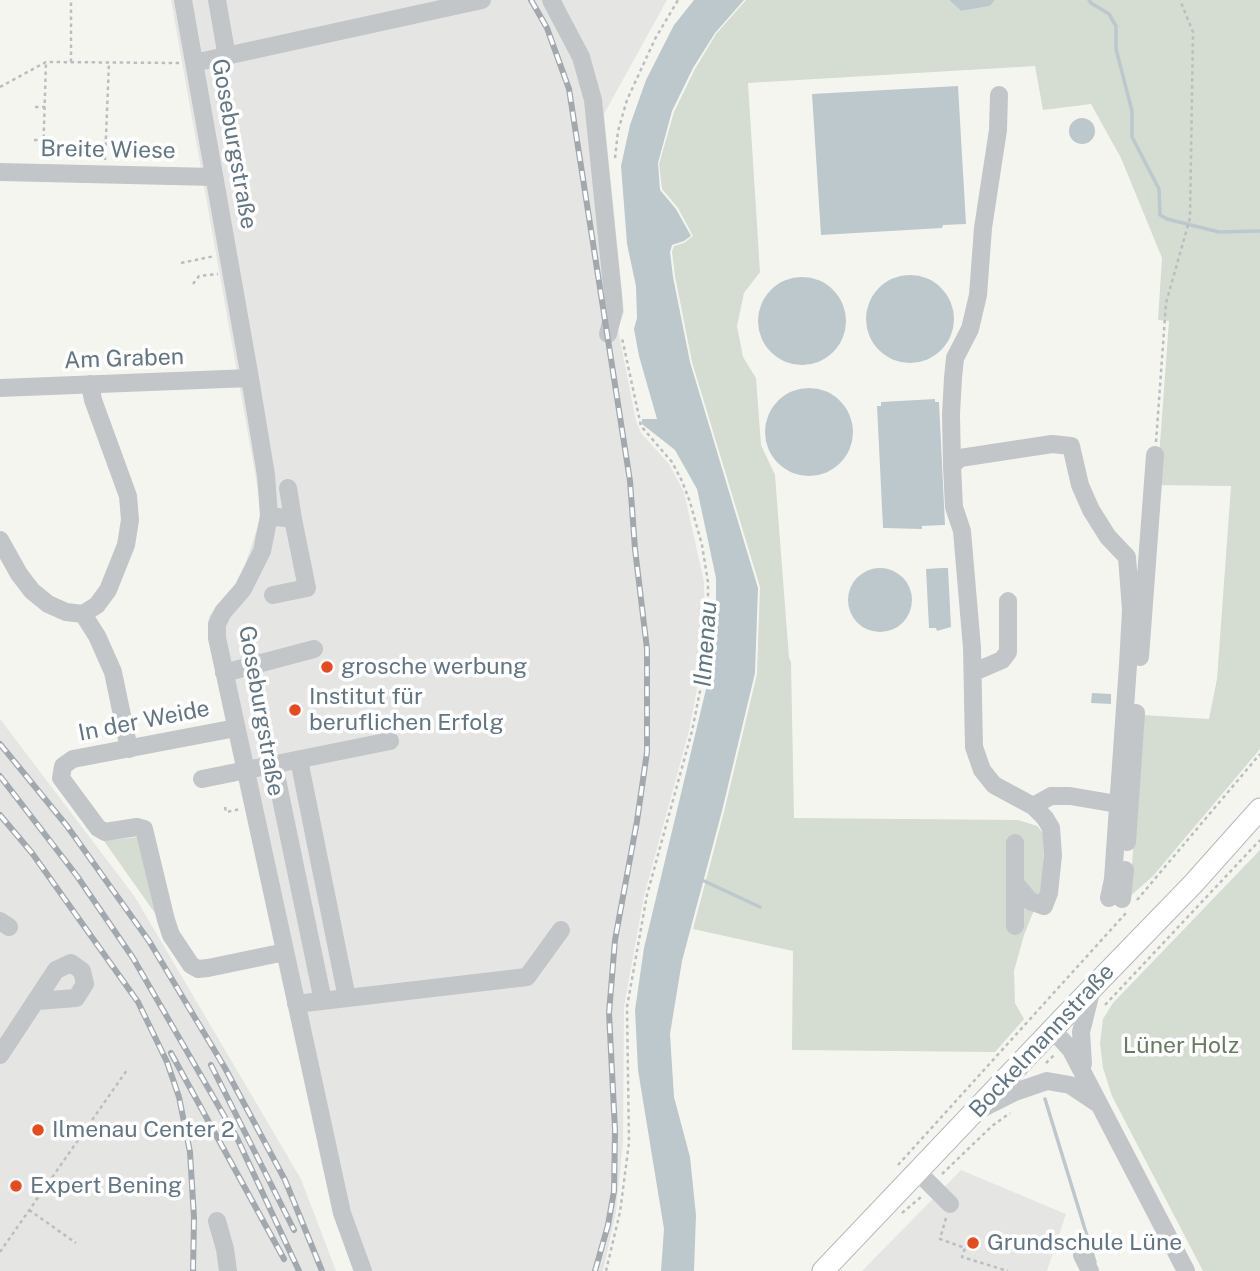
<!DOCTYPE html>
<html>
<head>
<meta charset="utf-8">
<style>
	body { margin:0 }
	canvas { display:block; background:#f5f5f0 }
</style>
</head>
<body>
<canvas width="1260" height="1271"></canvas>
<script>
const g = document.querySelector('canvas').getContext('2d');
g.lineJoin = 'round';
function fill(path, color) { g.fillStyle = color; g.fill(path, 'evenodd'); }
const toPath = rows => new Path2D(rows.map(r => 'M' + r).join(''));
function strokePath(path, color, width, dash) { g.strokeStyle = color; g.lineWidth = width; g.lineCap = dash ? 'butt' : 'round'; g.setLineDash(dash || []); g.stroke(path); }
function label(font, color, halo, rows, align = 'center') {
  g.font = font + ' "Public Sans",sans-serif'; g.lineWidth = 7; g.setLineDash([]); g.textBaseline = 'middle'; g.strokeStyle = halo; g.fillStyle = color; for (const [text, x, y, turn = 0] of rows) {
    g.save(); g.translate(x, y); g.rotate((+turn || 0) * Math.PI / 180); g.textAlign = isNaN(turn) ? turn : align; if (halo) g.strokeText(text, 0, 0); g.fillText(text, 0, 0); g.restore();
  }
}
const built = toPath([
	[171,0,667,0,604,114,624,312,618,329,636,421,641,433,669,464,684,492,704,582,705,624,698,684,689,731,644,896,624,1007,623,1142,616,1212,603,1271,362,1271,329,1184,209,616,240,580,262,513],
	[0,719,135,897,301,1179,336,1271,0,1271],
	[961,1170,1066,1214,1047,1271,862,1271]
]);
const green = toPath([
	[746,0,949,0,961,11,990,6,995,0,1260,0,1260,749,1153,876,1127,899,1132,866,1141,715,1209,719,1217,679,1231,486,1157,485,1169,321,1158,320,1162,258,1121,158,1091,104,1043,110,1035,66,748,83,760,272,744,293,737,326,743,357,756,378,761,445,775,475,789,658,791,662,794,818,1018,820,1037,826,1044,834,1043,888,1024,935,1014,971,1015,1003,1024,1019,995,1052,792,1050,793,951,693,929,724,812,757,674,760,587,692,362,675,276,672,252,674,246,684,243,693,236,678,208,662,189,659,164,674,112,695,69,716,34],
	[138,837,159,919,104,841],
	[1260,850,1260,1271,1203,1271,1112,1096,1103,1068,1100,1043,1103,1019,1113,1003]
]);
const water = toPath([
	[694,0,744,0,715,33,693,68,672,111,658,163,660,190,676,209,691,236,684,241,672,245,670,252,673,277,690,362,758,588,755,673,722,811,682,961,670,1034,674,1097,690,1157,696,1215,694,1271,661,1271,664,1229,638,1070,635,1010,644,948,707,685,716,628,716,578,697,489,675,450,642,424,642,419,657,419,639,356,634,329,637,318,636,286,627,244,621,166,630,125,646,80,674,25],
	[949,0,995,0,990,6,961,11],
	[958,86,966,224,943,225,942,228,821,235,812,94],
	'1069 131a13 13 0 1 1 26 0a13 13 0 1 1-26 0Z',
	'866 319a44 44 0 1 1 88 0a44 44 0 1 1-88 0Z',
	'758 321a44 44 0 1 1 88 0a44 44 0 1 1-88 0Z',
	'765 432a44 44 0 1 1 88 0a44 44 0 1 1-88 0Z',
	[935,399,935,402,939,402,945,525,922,526,922,529,883,528,877,406,881,406,881,402],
	'848 600a32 32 0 1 1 64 0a32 32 0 1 1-64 0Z',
	[942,568,948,568,951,627,937,631,936,628,929,628,926,569],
	[1092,693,1111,694,1111,704,1091,703]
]);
const stream = toPath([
	[1089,0,1091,3,1109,14,1116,26,1116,49,1132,111,1132,137,1159,189,1160,215,1167,219,1219,232,1260,231],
	[702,880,760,907],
	[1045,1099,1095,1262]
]);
const path = toPath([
	[71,62,71,0],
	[0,87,46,62,181,63],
	[35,107,45,107],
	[34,140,44,140],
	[615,158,618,131,627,100,655,39,678,0],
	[43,159,46,62],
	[105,160,109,63],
	[181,263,215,256],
	[193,284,199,276,218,274],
	[1156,442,1166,303,1190,218,1193,32,1180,0],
	[225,807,226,812,241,809],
	[1137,900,1260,754],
	[1105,1005,1260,840],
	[1046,1063,1054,1055],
	[898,1165,1126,913],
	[942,1174,992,1126,1010,1113],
	[30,1194,37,1199],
	[29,1210,76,1243],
	[902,1213,921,1197],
	[946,1218,940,1239,965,1248,962,1257,1008,1271],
	[0,1252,127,1070],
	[606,1271,620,1212,629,1143,627,1007,647,895,692,731,700,691,708,623,708,582,702,545,690,502,682,481,672,462,641,426,622,338]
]);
const minor = toPath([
	[183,0,250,378,266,475,269,516,262,551,243,589,223,612,217,624,217,638,342,1213,363,1271],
	[217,0,227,57],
	[551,0,581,57,593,100,613,296,614,310,608,334],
	[194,63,482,0],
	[0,172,214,177],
	[0,388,250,378],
	[952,466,951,414,953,378,955,358,970,329,978,295,983,228,998,130,999,95],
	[288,488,293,519],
	[269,516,293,519,307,588,273,595],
	[0,540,19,574,32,591,48,604,66,612,83,614,97,636,113,672,129,749],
	[83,614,97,605,108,590,126,545,130,520,128,496,93,400,90,384],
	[1140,657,1155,455],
	[974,672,1002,660,1008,652,1008,601],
	[224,673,314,649],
	[236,728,73,759,63,766,61,778,98,828,105,832,137,827,144,829,166,920,171,935,191,965,198,969,208,968,285,952],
	[299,760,347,998],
	[274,765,323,1001],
	[202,779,390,741],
	[1033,806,1051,796,1070,796,1117,804],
	[1127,842,1136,713],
	[1015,883,1030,901,1044,906,1049,893,1053,855,1051,828,1045,818,1033,806,994,785,982,770,974,747,972,648,962,531,954,507,952,466,960,458,1052,444,1071,446,1080,485,1091,510,1108,537,1127,557,1131,610,1128,665,1113,879,1109,898],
	[1122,899,1125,870],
	[0,921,9,927],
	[1015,926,1015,843],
	[296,1004,527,977,561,930],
	[1052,1029,1071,1050,1186,1271],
	[0,1055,56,970,71,963,82,971,85,984,76,998,37,1001],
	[1083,1064,1081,1032,1092,988],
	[979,1110,1015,1092,1047,1081,1070,1085,1097,1103],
	[918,1172,950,1204],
	[217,1221,225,1249,228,1271],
	[1082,1255,1090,1271]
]);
const major = toPath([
	[823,1271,1068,1013,1193,884,1260,809]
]);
const rail = toPath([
	[531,0,547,28,569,89,630,481,635,549,647,649,647,752,637,821,615,940,609,1013,615,1130,614,1191,608,1225,595,1271],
	[0,744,67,826,149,941,225,1068,285,1180,322,1271],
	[0,776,77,876,133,958,237,1138,299,1271],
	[0,815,32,853,138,1002,167,1062,179,1097,190,1152,194,1218,193,1271],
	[171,1053,284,1259],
	[211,1065,294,1230]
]);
const markers = [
	[327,667,7,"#e8491d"],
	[295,710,7,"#e8491d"],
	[38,1130,7,"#e8491d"],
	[16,1186,7,"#e8491d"],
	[973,1243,7,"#e8491d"]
];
const streetNames = [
	["Goseburgstraße",234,144,80],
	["Breite Wiese",108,150,1],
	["Am Graben",124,359,-2],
	["Goseburgstraße",261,711,80],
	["In der Weide",144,721,-11],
	["Bockelmannstraße",1042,1041,-47]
];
const poiNames = [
	["grosche werbung",341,667],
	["Institut für",309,697],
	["beruflichen Erfolg",309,723],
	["Ilmenau Center 2",52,1130],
	["Expert Bening",30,1186],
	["Grundschule Lüne",987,1243]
];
const parkNames = [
	["Lüner Holz",1181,1046]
];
const waterNames = [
	["Ilmenau",706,644,-86]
];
fill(built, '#e5e6e4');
fill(green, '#d5dcd1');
fill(water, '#bdc8cd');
strokePath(stream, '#bdc8cd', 3.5);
strokePath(major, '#b5b9bd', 23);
strokePath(path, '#bbbec0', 2.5, [3.5, 3.5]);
strokePath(minor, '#c2c6c9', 18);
strokePath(major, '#fff', 21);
strokePath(rail, '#a2a9ae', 6);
strokePath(rail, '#fff', 3.5, [10]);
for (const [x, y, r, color] of markers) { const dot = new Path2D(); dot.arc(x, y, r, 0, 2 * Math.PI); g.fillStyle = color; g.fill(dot); strokePath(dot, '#fff', 2.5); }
label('23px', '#627583', '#fff', streetNames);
label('23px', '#627583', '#fff', poiNames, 'left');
label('23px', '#677a62', '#fff', parkNames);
label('italic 24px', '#5e7780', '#fff', waterNames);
</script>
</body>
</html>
